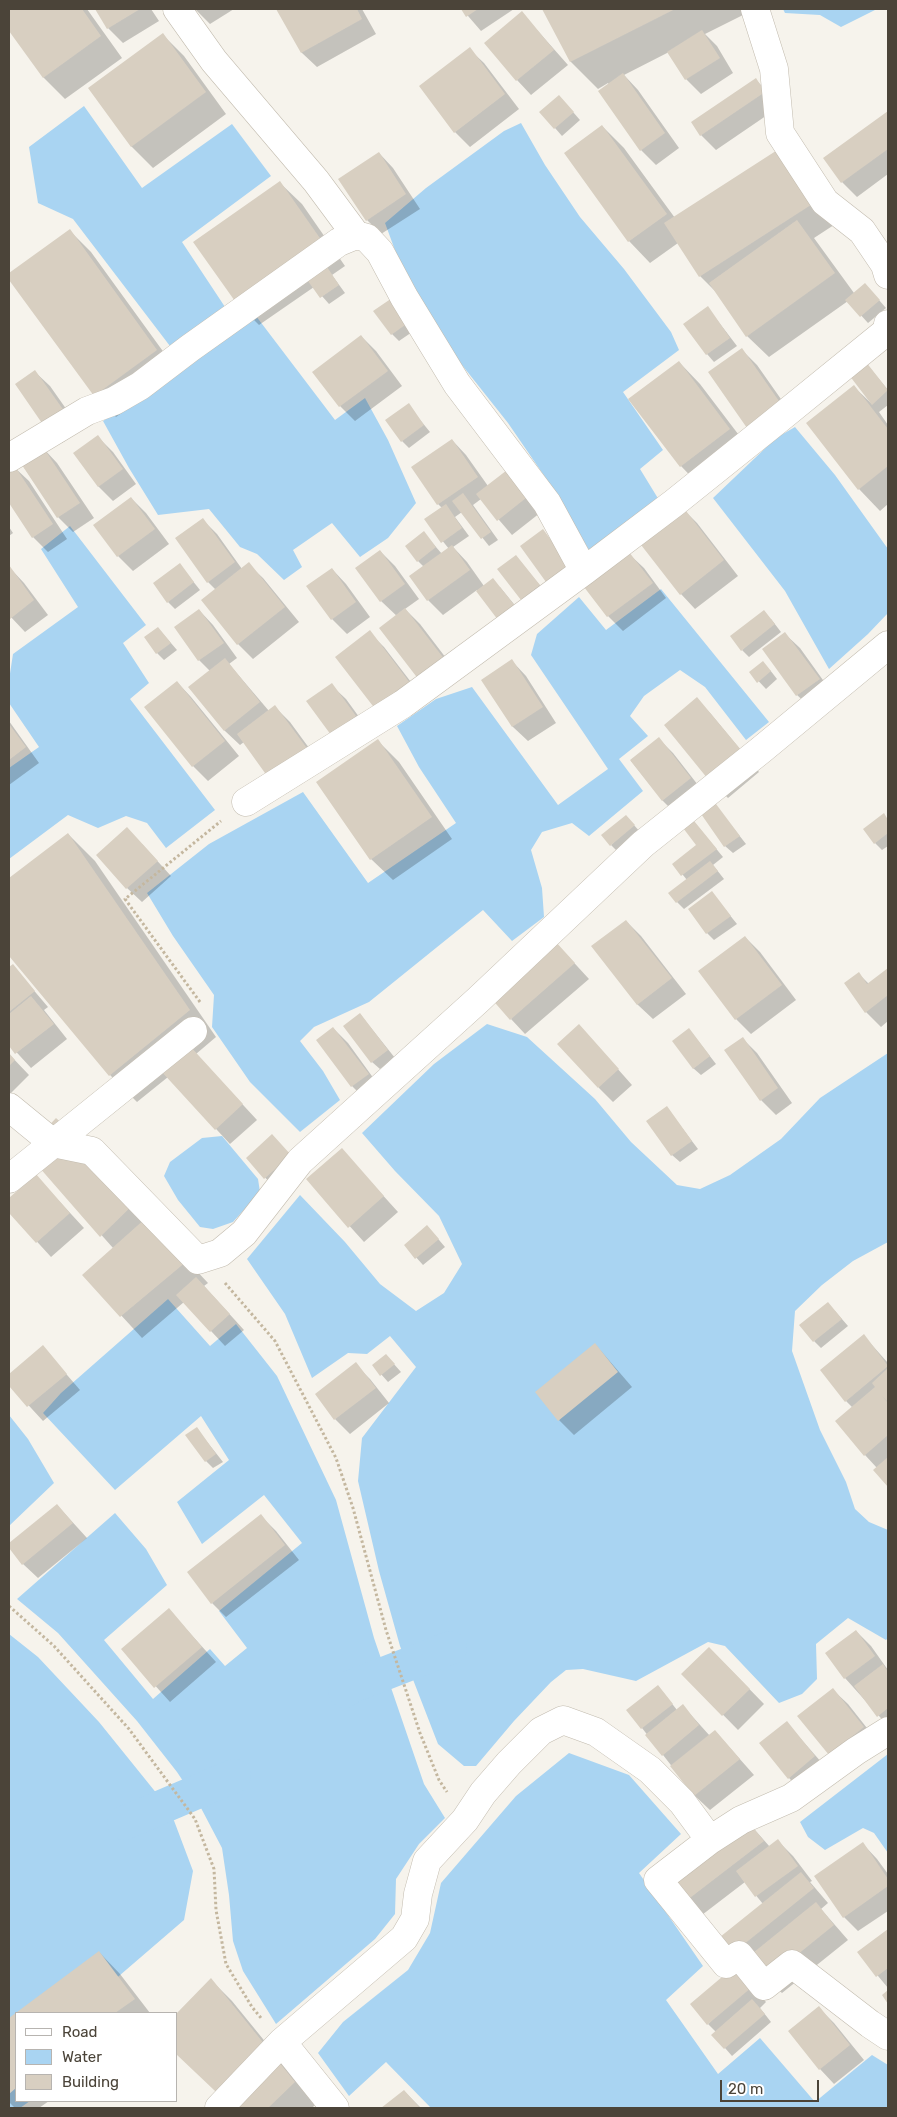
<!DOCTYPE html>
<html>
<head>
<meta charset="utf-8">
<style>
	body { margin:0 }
	#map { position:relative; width:897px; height:2117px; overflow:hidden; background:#f6f3ec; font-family:Rubik,sans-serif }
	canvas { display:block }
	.frame { position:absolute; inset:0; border:10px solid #4b4439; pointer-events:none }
	.legend { position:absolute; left:15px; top:2012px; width:162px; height:90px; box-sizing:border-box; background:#fff; border:1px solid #b7b4b0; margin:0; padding:6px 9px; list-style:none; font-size:15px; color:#4b4439 }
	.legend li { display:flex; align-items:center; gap:10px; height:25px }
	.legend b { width:25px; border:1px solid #b7b4b0 }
	.scale { position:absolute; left:720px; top:2080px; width:99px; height:22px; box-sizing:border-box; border:2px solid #4b4439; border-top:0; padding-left:6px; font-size:15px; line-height:18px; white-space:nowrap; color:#4b4439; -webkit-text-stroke:4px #fff; paint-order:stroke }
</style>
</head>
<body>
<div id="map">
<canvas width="897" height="2117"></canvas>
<div class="frame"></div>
<ul class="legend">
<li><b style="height:6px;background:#fff"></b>Road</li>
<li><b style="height:14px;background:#a9d4f2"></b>Water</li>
<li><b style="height:14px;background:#d8cfc1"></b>Building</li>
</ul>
<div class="scale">20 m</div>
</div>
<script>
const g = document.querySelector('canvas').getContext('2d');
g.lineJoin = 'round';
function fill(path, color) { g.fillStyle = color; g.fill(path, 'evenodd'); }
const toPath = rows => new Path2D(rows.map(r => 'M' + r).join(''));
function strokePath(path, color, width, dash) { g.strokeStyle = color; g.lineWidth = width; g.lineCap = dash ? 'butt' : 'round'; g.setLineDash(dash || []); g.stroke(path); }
const water = toPath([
	[783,9,877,9,841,27,820,15,785,13],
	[84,106,142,188,232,124,271,176,182,242,227,310,173,350,73,219,38,203,29,147],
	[521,123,545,165,580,217,624,269,671,332,679,350,623,392,663,450,640,469,659,500,590,552,556,493,508,423,458,360,403,272,385,223,426,188,504,131],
	[256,316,335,420,365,398,388,440,416,503,388,538,360,557,332,523,293,550,302,567,284,580,257,554,240,547,209,509,158,515,129,468,103,421],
	[795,427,835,475,888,549,888,613,868,634,829,669,785,591,713,498,776,438],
	[70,526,146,625,123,643,149,683,130,699,215,810,166,848,147,823,126,816,98,828,68,815,9,859,9,768,39,747,9,703,9,680,13,654,78,607,41,549],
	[661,589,769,722,746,740,705,687,680,670,644,696,630,716,648,736,619,759,643,791,589,836,572,823,542,832,531,850,542,888,544,917,512,941,483,910,369,1002,314,1027,300,1041,323,1071,340,1100,300,1132,250,1082,212,1027,214,995,173,936,147,893,209,844,303,792,368,883,456,823,419,767,397,726,436,699,472,687,558,805,608,769,531,655,537,634,579,597,606,630],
	[487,1024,527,1037,595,1099,631,1142,677,1185,700,1189,730,1175,781,1139,820,1098,888,1053,888,1242,853,1261,822,1285,795,1311,792,1351,820,1430,846,1482,855,1509,869,1522,888,1530,888,1638,886,1640,848,1618,816,1644,817,1679,802,1694,779,1703,725,1646,708,1642,636,1681,583,1669,566,1670,551,1682,514,1721,476,1766,464,1766,438,1744,400,1646,379,1571,358,1481,362,1438,416,1367,390,1336,367,1354,348,1353,312,1378,285,1314,247,1259,300,1195,345,1242,380,1284,416,1311,444,1293,462,1264,439,1216,395,1171,362,1133,434,1064],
	[222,1136,258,1179,260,1192,233,1222,213,1229,200,1227,178,1200,164,1176,170,1162,202,1138],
	[168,1299,210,1346,236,1324,277,1376,336,1500,374,1638,424,1784,445,1818,419,1844,396,1879,395,1914,375,1939,276,2024,243,1971,233,1941,229,1895,222,1848,201,1808,177,1772,137,1721,58,1633,17,1599,115,1513,146,1549,167,1585,104,1640,153,1699,210,1649,225,1666,247,1648,219,1611,302,1543,264,1495,202,1544,177,1502,229,1460,201,1416,115,1490,43,1413,61,1393],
	[9,1415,28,1439,54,1483,9,1526],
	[9,1634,38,1657,99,1722,170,1810,193,1871,184,1920,76,2013,16,2013,16,2101,30,2101,20,2108,9,2108],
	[569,1753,629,1775,681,1834,639,1873,703,1966,666,2000,718,2074,760,2038,815,2102,872,2055,888,2065,888,2108,431,2108,386,2062,349,2096,318,2053,343,2022,408,1970,430,1933,441,1883,516,1796],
	[888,1754,888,1853,874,1833,863,1828,825,1850,808,1837,800,1822]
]);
const shadow = toPath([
	[9,9,87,9,122,58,65,99,44,78,9,29],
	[96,9,151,9,159,21,123,43,108,28],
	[195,9,234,9,210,24],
	[277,9,362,9,376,34,317,67,302,53],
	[462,9,514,9,481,31],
	[544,9,755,9,705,34,717,46,733,73,701,94,686,79,669,52,624,75,638,90,679,148,656,165,641,150,608,83,598,89,571,62],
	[522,13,568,65,531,95,517,80],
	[163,35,184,56,226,114,153,168,131,146],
	[469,49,484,63,519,109,470,147,455,132,420,86],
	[756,80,771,95,779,107,716,150,701,135],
	[566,104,580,120,562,136,541,112],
	[888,112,888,174,857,197,842,182,824,158],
	[602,126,624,148,675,218,782,149,837,223,814,238,854,293,872,292,886,308,868,323,848,301,769,357,747,336,717,293,700,276,678,243,650,263,629,241],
	[379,153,393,168,420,209,381,234,367,220],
	[280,183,302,204,345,266,332,275,345,293,329,304,314,287,259,325,238,304],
	[70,231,91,252,178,372,116,417,95,395,9,278,9,275],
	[402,304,418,328,399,341,392,334],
	[708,308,737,346,714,362,707,354],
	[361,336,376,351,402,386,355,421,340,406,314,372],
	[742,350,757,365,795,419,763,442],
	[679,362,700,384,751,451,702,488,681,466,630,399],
	[866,363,888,390,888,405,879,412,888,425,888,504,880,511,859,489,854,387,871,403],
	[35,372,50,386,81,430,62,443,47,428],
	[408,405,430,432,409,448,402,441],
	[98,437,113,452,136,484,113,501,98,486],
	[452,440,466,455,488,486,510,469,545,509,512,535,481,499,473,505,498,540,489,546,462,512,455,517,469,536,453,547,467,562,484,586,500,587,522,614,477,590,443,615,428,600,424,567,418,561,424,533,442,554,449,549,426,520,442,508,438,504],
	[43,448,57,463,94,518,73,532,58,517,21,463],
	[14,467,29,481,67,539,48,552,33,537,9,500,9,470],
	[131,498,146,513,169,544,133,571,118,556],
	[682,508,697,523,738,576,695,609,681,594],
	[203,520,217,534,242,569,248,564,263,578,299,622,253,659,238,644,203,600,216,590,208,582],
	[9,527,13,533,9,536],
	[380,551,395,566,419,599,405,609,420,624,459,675,381,601],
	[629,554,644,568,666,598,623,631,608,616,586,587],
	[516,556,546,593,529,606,522,599],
	[180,565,200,590,175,609,168,602],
	[10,568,24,583,48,615,25,632,9,615],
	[332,569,346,584,370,617,347,634,332,619],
	[199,610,213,625,237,658,229,664,269,711,275,707,290,722,323,767,286,794,271,779,244,742,240,745,225,731,190,687,210,671,199,660],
	[771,619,781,632,749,657,742,650],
	[158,628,177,650,164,660,157,653],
	[369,632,384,647,424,699,391,724],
	[785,634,800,648,833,694,812,709,797,695],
	[512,661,526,676,556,723,528,741,513,727,482,680],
	[770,670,777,679,766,689,751,673],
	[177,682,191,697,239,756,208,781,193,766],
	[331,685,346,699,370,732,347,749],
	[697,699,711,714,759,772,728,798,713,783],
	[9,721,39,763,9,785],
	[659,739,673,753,705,794,677,815,663,801,631,761],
	[378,741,399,762,452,839,393,880,371,859],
	[713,802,746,844,733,853,725,846],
	[884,815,888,820,888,846,882,850,875,843],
	[690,817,723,857,713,865,724,879,684,909,677,902,687,880,674,864,698,845],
	[633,824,641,833,618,852,611,845],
	[68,834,95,861,216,1037,196,1054,257,1120,230,1144,168,1077,137,1102,110,1075,9,954,9,880],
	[142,844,171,876,142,902,127,888],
	[712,893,737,924,714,940,707,933],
	[626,921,641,936,686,994,653,1019,638,1005,593,947],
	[745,937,760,952,796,1000,751,1034,736,1019,700,971],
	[555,942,589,979,525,1034,511,1019],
	[13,966,48,1007,44,1010,67,1039,31,1068,9,1044,9,967],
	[888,970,888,1021,881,1027,866,1012,859,974,869,984],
	[360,1014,395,1058,380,1069,372,1062],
	[333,1028,348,1043,382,1090,367,1101,352,1086],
	[689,1029,716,1064,701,1075,693,1068],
	[742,1038,757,1053,792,1103,776,1115,761,1100],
	[593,1041,632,1085,613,1102,599,1088],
	[9,1054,29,1075,9,1095],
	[667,1108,698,1149,680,1162,672,1155],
	[56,1120,208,1283,204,1286,244,1330,225,1346,184,1302,142,1338,84,1275,113,1248,27,1151],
	[342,1150,398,1212,364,1242,308,1180],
	[247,1158,297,1163,272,1185],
	[36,1176,84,1228,51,1257,9,1211,9,1199],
	[434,1234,445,1247,423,1265,405,1245],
	[835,1311,848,1326,821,1348,814,1341],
	[864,1336,888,1363,888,1485,875,1470,877,1468,865,1455,853,1408,846,1401],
	[595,1344,632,1387,574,1435,559,1420],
	[43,1347,80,1390,43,1421,9,1384,9,1375],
	[393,1363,401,1372,388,1382,373,1365],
	[355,1364,370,1379,389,1403,350,1434,335,1419],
	[197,1429,223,1462,213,1468,206,1461],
	[57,1505,87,1538,38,1578,23,1564,9,1545],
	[261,1516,276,1531,299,1560,226,1617,212,1603],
	[169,1610,216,1662,170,1702,123,1650],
	[856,1631,871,1646,888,1670,888,1726,845,1678],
	[724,1663,764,1704,738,1730,683,1674],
	[658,1686,677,1710,683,1706,710,1736,715,1731,754,1775,710,1810,695,1796,642,1728],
	[833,1690,848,1704,878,1742,830,1754],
	[787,1723,829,1771,803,1792,789,1778],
	[747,1821,770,1847,778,1841,793,1856,812,1881,810,1882,828,1903,821,1909,848,1940,782,1993,734,1952,763,1904,745,1882,698,1918,683,1903],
	[863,1844,877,1859,888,1874,888,1911,858,1931,844,1917],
	[888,1931,888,1988,859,1953],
	[99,1952,120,1974,150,2013,18,2013],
	[211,1980,232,2001,316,2104,312,2108,234,2108],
	[749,1983,766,2002,760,2008,771,2022,732,2056,725,2048,716,2032,708,2024],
	[819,2008,834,2023,864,2060,834,2084,820,2069],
	[16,2014,16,2101,49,2101,39,2108,15,2108,9,2102,9,2020],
	[404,2091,421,2108,383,2108]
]);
const canal = toPath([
	[345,1691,350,1687,450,1648],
	[124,1823,234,1776]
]);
const building = toPath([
	[9,9,82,9,101,36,43,78,9,31],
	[95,9,140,9,107,29],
	[276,9,357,9,362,19,301,53],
	[461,9,478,9,466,17],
	[542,9,675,9,570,62],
	[522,11,554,50,516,81,484,43],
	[702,30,720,58,685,80,667,52],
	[163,33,206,92,131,147,88,88],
	[470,47,505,94,454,133,419,86],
	[623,73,665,133,640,151,598,91],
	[756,78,765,92,700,136,691,122],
	[559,95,574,112,554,129,539,112],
	[888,111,888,149,841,183,823,158],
	[602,125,667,214,628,242,564,153],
	[782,147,817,201,699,277,664,223],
	[379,152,406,194,366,221,338,179],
	[280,181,324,244,237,304,193,242],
	[797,220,835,273,746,337,709,283],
	[70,229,157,350,94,396,9,280,9,273],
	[327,267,339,285,320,298,308,281],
	[865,283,880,300,860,317,845,300],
	[395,296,412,320,391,335,373,311],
	[708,306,730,338,706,355,683,324],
	[361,335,388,371,339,407,312,372],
	[742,348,781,404,747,428,708,372],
	[679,361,730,429,680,467,628,399],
	[866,362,888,390,872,405,849,375],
	[35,370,67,415,46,429,15,384],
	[854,385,888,429,888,466,858,490,806,423],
	[409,403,424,425,401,442,385,420],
	[98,435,123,469,98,487,73,453],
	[452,439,478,477,437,505,411,467],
	[43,447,80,503,57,518,20,462],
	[14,465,53,524,32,538,9,503,9,469],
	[511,467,531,494,497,521,476,494],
	[463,493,491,532,481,539,452,501],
	[131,497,155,529,117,557,93,525],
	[446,504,462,528,441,543,424,519],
	[683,507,724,560,680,595,638,541],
	[203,518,235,562,207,583,175,538],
	[543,529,569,565,546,582,520,546],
	[424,531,436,547,417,562,405,546],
	[452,545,470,570,427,601,409,576],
	[380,550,405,584,380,602,355,568],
	[629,552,653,583,607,617,584,587],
	[516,555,540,585,521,600,497,569],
	[249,562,285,607,237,645,201,600],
	[180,563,194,582,167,603,153,583],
	[9,565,34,600,10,619,9,618],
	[332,568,356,602,331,620,306,586],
	[493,578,515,606,498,620,476,591],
	[405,608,445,660,419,680,379,628],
	[199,609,224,643,198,661,174,627],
	[764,610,775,624,741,651,730,636],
	[158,627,171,643,156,654,144,637],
	[370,630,410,683,376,710,335,657],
	[785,632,820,679,796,696,762,649],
	[225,658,260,702,224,731,188,687],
	[512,659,543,707,512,727,481,680],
	[763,661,771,671,757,683,749,672],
	[177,681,225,741,192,767,144,707],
	[332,683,356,716,331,735,306,701],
	[697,697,746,756,712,784,664,725],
	[275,705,309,751,270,780,237,734],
	[9,724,26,747,9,760],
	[659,737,691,778,662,801,630,760],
	[378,739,432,817,370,860,316,782],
	[713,800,740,836,724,847,699,811],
	[884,813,888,820,888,833,874,844,863,829],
	[626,815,635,825,610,846,601,835],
	[690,816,717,849,681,876,672,864,696,845,680,824],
	[127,827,158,861,126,889,96,855],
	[68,833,190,1010,109,1076,9,956,9,878],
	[710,861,718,871,676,903,668,893],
	[712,891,731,916,706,934,688,909],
	[626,920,672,978,637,1005,591,946],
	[745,936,782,985,735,1020,698,971],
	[555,941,575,963,510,1020,490,997],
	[13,964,35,991,9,1012,9,967],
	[888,968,888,995,865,1013,844,983,859,972,867,984],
	[31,996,54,1024,15,1054,9,1046,9,1014],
	[360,1013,388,1050,371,1063,343,1026],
	[579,1024,619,1069,598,1088,557,1044],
	[333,1027,369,1074,351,1087,316,1040],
	[689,1028,710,1056,693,1069,672,1041],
	[743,1037,778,1088,760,1101,724,1050],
	[189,1045,243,1104,215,1130,161,1071],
	[9,1053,15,1060,9,1066],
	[667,1106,692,1141,671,1156,646,1121],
	[56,1118,142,1196,100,1237,25,1151],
	[272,1134,291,1155,264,1179,246,1158],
	[342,1148,384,1196,348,1228,306,1179],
	[36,1174,70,1213,36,1243,9,1213,9,1198],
	[146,1218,187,1261,120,1317,82,1275],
	[427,1225,439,1239,415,1259,404,1245],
	[196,1277,230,1314,210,1332,176,1295],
	[828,1302,842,1319,813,1342,799,1325],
	[864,1334,888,1366,845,1402,820,1370],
	[595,1343,618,1372,558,1421,535,1392],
	[43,1345,67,1374,27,1407,9,1386,9,1374],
	[386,1354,395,1364,380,1376,372,1365],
	[356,1362,376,1388,334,1420,315,1394],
	[888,1368,888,1402,882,1396,888,1403,888,1435,864,1456,835,1421,875,1387,872,1383],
	[197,1427,216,1454,205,1462,185,1435],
	[888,1457,888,1487,873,1470],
	[57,1504,73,1523,22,1565,9,1548,9,1543],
	[261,1514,285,1545,211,1604,187,1572],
	[169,1608,202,1647,154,1688,121,1649],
	[856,1630,875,1656,844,1679,825,1653],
	[709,1647,750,1689,722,1716,681,1674],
	[883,1664,888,1672,888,1708,877,1717,854,1686],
	[658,1685,673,1704,641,1729,626,1710],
	[833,1688,864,1727,829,1755,797,1716],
	[683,1704,699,1725,662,1756,645,1735],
	[787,1721,815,1756,788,1779,759,1743],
	[715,1730,740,1759,694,1796,670,1766],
	[747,1820,764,1841,682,1904,665,1881],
	[778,1839,798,1866,755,1897,736,1871],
	[863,1842,888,1879,888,1886,843,1918,814,1876],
	[801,1872,814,1888,733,1953,720,1937],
	[816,1902,834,1925,766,1980,748,1957],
	[888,1929,888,1968,876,1977,857,1952],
	[99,1951,135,1999,115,2013,16,2013,16,2088,9,2094,9,2018],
	[735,1966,752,1987,707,2025,690,2004],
	[211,1978,295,2082,268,2108,233,2108,176,2054,176,2014],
	[888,1990,888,2004,882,1995],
	[752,1999,765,2014,724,2049,711,2035],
	[819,2006,850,2045,819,2070,788,2031],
	[404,2090,420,2108,381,2108]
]);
const path = toPath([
	[200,1002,125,899,221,821],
	[225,1283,275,1341,336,1458,353,1508,386,1630,420,1733,439,1780,447,1792],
	[9,1606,54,1646,129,1729,195,1819,214,1869,216,1910,226,1964,252,2007,261,2018]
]);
const street = toPath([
	[177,9,214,61,316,181,356,235],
	[755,9,774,69,780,133,825,202,862,231,885,265,888,275],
	[9,458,87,411,114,401,140,386,190,348,339,242,356,235,367,238,380,252,404,297,457,384,547,503,584,571],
	[246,802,403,704,584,571,674,503,780,418,887,331,888,324],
	[9,1107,53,1143,92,1151,198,1260,220,1253,244,1233,300,1161,478,1000,643,844,761,750,888,645],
	[9,1179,193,1031],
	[888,1731,856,1751,791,1798,741,1820,710,1840,658,1880,726,1964,739,1955,764,1986,792,1964,870,2024,888,2036],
	[282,2042,335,2108],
	[219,2108,282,2042,404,1938,415,1919,418,1894,427,1861,465,1820,483,1793,509,1763,541,1731,563,1720,596,1732,650,1770,682,1802,710,1840]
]);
fill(water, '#a9d4f2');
fill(shadow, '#0003');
strokePath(canal, '#a9d4f2', 34);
fill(building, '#d8cfc1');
strokePath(street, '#c2bbae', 29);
strokePath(path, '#c4b79f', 3, [2.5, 2.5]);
strokePath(street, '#fff', 28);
</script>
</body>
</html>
